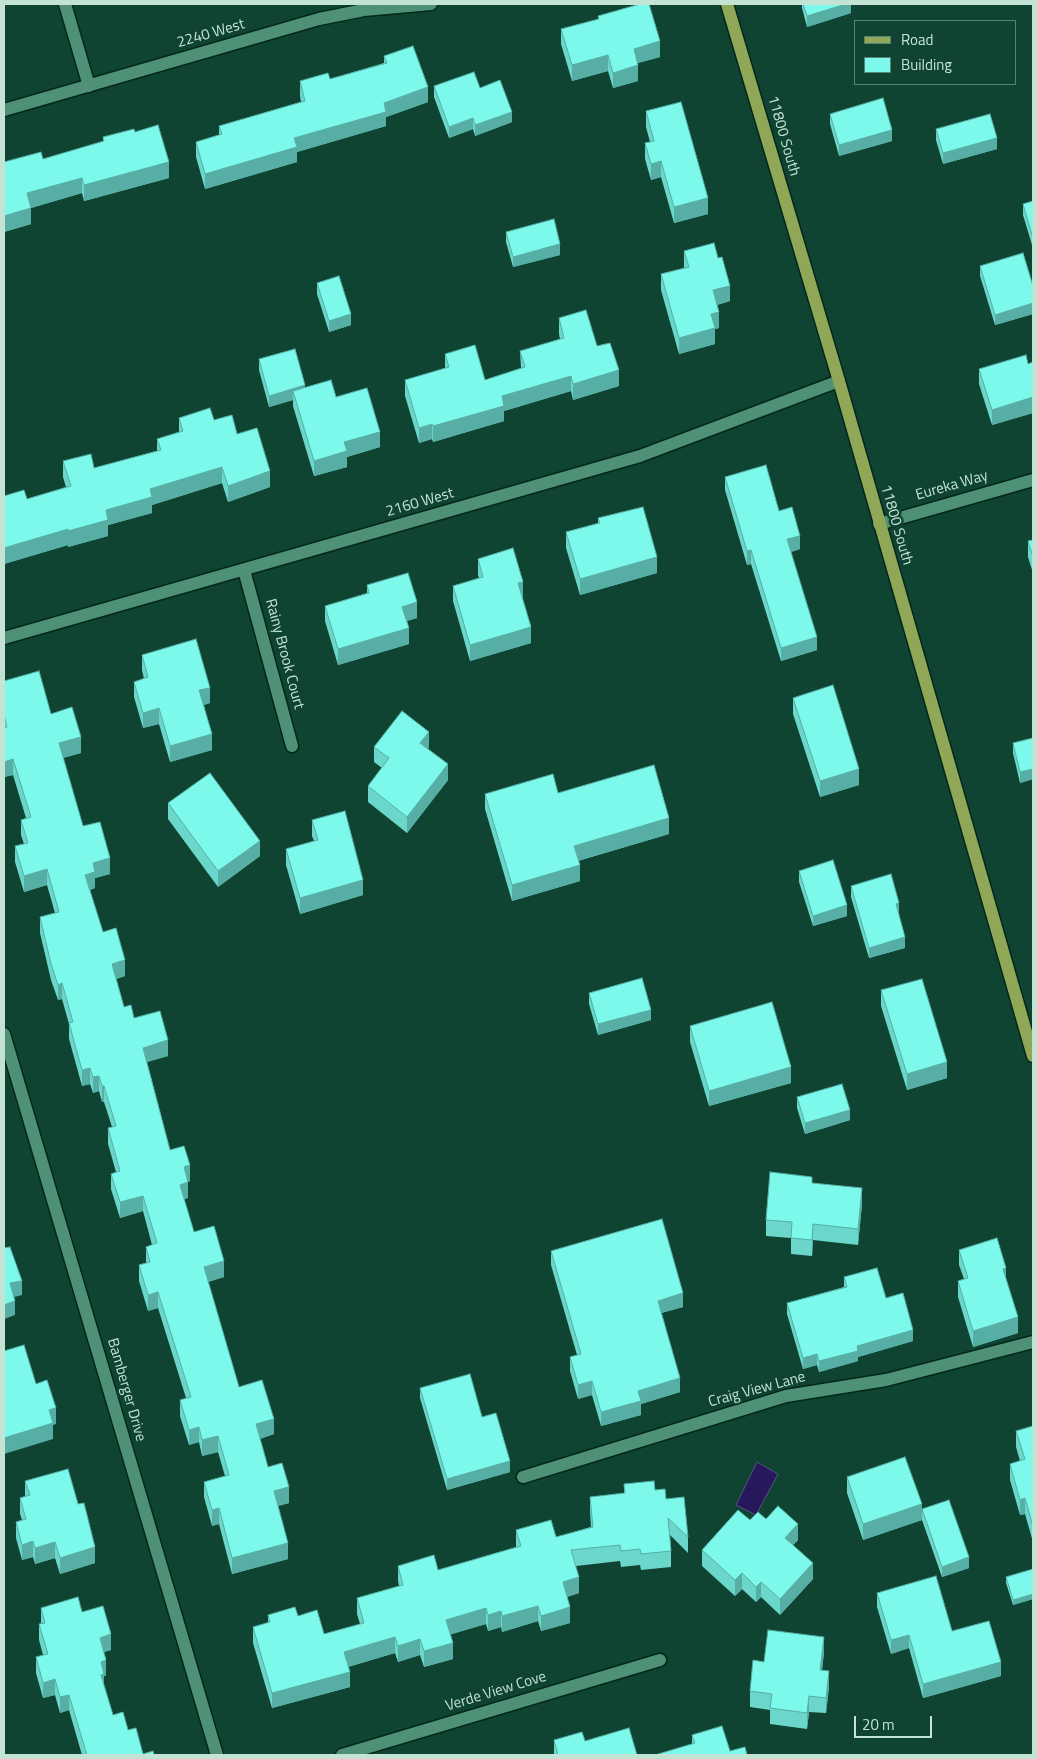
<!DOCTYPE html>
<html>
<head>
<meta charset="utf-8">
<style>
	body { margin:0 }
	#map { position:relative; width:1037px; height:1759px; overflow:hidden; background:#0f4432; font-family:"Titillium Web",sans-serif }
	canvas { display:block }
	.frame { position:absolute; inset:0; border:5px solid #c3e3d4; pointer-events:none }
	.legend { position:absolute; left:854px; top:20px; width:162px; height:65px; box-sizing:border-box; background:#0f4432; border:1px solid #578473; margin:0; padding:6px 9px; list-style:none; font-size:15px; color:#c3e3d4 }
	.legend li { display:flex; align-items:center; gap:10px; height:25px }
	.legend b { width:25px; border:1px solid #578473 }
	.scale { position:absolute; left:854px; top:1716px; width:78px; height:22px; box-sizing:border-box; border:2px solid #c3e3d4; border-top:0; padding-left:6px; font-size:15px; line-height:18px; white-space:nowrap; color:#c3e3d4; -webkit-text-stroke:4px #0f4432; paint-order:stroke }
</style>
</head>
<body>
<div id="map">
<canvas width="1037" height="1759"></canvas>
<div class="frame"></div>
<ul class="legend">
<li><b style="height:6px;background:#90a757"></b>Road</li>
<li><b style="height:14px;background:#7cf9eb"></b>Building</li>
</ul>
<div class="scale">20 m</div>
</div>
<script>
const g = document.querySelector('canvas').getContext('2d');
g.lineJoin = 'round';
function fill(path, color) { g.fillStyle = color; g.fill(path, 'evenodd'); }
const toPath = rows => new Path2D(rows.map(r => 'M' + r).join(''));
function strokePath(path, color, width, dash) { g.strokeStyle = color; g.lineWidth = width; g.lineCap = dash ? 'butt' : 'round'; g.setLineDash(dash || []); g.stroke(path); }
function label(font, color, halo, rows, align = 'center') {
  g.font = font + ' "Titillium Web",sans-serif'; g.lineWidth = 5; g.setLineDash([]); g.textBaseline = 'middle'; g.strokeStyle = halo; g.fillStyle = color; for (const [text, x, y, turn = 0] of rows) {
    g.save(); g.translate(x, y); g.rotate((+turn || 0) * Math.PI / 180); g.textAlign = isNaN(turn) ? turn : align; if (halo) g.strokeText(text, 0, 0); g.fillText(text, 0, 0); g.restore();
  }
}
const water = toPath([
	[757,1462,778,1474,756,1515,736,1505,757,1462]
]);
const minor = toPath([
	[65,4,89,86],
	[4,110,319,19,364,10,431,4],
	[879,524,1033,480],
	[244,570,292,746],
	[4,638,640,456,839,381],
	[4,1034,217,1755],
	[523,1477,786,1396,886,1380,1033,1342],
	[342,1755,660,1660]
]);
const major = toPath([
	[727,4,839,381,1033,1056]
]);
const wall = toPath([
	[802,4,851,4,851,13,807,27,802,8],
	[598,16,660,57,638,63,638,81,613,88,608,71,572,81,561,44,561,29,598,19],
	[384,56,428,102,386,117,386,126,297,152,297,162,205,189,196,157,196,142,219,135,219,126,301,102,300,96,300,81,330,79,384,63],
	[434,86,480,88,512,122,475,136,473,129,449,138,434,97],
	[646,111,708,214,674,223,661,177,651,180,645,159,645,143,650,142,646,127],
	[830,114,892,141,839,156,830,124],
	[936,129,997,149,943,164,936,140],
	[135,132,169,178,84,201,82,193,31,208,31,224,4,232,4,162,43,159,103,142,103,137],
	[1033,201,1033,245,1032,245,1023,215,1023,204],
	[506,232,560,255,513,267,506,242],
	[684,251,730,301,717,305,719,328,715,329,715,344,679,354,661,290,661,274,684,268],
	[980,266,1033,286,1033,314,995,325,980,276],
	[317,283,351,325,329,332,317,294],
	[559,318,597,346,619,386,573,400,571,391,504,411,504,421,433,442,432,439,419,443,405,396,405,380,445,369,445,354,485,380,521,368,520,351,560,339,559,334],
	[259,359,305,387,336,397,380,447,347,457,347,467,314,476,293,406,293,400,269,407,259,370],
	[1033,362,1033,413,992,425,979,384,979,369,1028,364],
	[179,418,214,420,237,434,270,487,228,502,222,483,152,505,152,513,108,525,108,536,68,547,68,545,4,564,4,496,27,499,66,487,63,477,63,461,94,468,157,451,157,439,179,432],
	[725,477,779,511,800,549,791,552,817,650,781,661,751,564,747,565,725,490],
	[598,518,657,573,580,595,566,548,566,532,598,523],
	[1033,540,1033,573,1028,557,1028,541],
	[478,559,523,598,522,598,531,643,470,661,453,601,453,586,479,578,478,575],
	[367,585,417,618,407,621,409,644,338,665,325,621,325,606,367,593],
	[1033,631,1033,653,1032,648,1032,632],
	[142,655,210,703,204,705,212,750,170,762,159,724,143,728,134,697,134,682,144,679,142,670],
	[4,681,51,714,81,753,63,758,83,826,110,874,95,878,95,888,90,890,103,932,125,976,116,979,124,1007,168,1056,147,1062,170,1150,190,1181,188,1182,188,1198,184,1199,194,1232,224,1277,208,1282,239,1387,274,1434,260,1439,268,1467,289,1503,278,1506,288,1559,232,1574,219,1524,212,1526,204,1497,204,1482,225,1476,218,1452,202,1456,199,1442,189,1445,180,1416,180,1400,186,1398,158,1308,148,1311,139,1281,139,1265,146,1263,146,1247,152,1245,143,1211,120,1218,111,1189,111,1174,116,1172,108,1144,108,1128,112,1127,104,1102,102,1102,99,1091,93,1093,90,1084,82,1086,69,1039,69,1024,62,999,58,1000,51,980,40,933,40,917,55,913,47,885,24,892,15,862,15,846,24,844,21,835,21,820,26,818,13,775,4,777],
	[793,698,859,785,820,797,793,714],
	[1033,738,1033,779,1020,783,1013,753,1013,743],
	[374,747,429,747,428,748,448,780,407,833,368,802,368,786,382,768,374,762],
	[558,793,669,834,578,861,580,881,512,901,485,809,485,794],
	[168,803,260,856,218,887,168,819],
	[312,820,363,895,300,914,286,865,286,849,314,841,312,836],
	[799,871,847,916,813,926,799,882],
	[851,886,899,914,905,948,869,958,851,897],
	[881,990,947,1078,907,1090,881,1006],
	[589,993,651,1020,598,1035,589,1004],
	[690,1026,791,1083,709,1106,690,1042],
	[797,1097,850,1120,805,1134,797,1108],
	[812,1183,862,1204,858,1245,813,1240,812,1256,791,1254,791,1238,766,1236,766,1220],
	[959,1250,1006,1279,1018,1333,973,1347,958,1297,958,1281,964,1279,959,1265],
	[551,1251,683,1307,661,1313,680,1392,641,1404,641,1415,601,1426,592,1395,578,1399,570,1371,570,1357,577,1355,551,1265],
	[844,1277,886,1298,913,1341,858,1357,858,1361,819,1372,817,1365,803,1369,787,1314,787,1303,844,1287],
	[420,1388,482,1417,510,1472,447,1490,420,1398],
	[1033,1426,1033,1542,1025,1514,1020,1515,1010,1480,1010,1464,1020,1461,1016,1447,1016,1431],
	[847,1477,922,1520,863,1540,847,1493],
	[25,1481,95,1563,60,1574,55,1558,35,1564,33,1557,22,1560,16,1538,16,1522,22,1520,20,1514,20,1498,25,1497],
	[624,1484,655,1490,666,1499,688,1537,688,1553,670,1535,671,1551,671,1567,641,1570,640,1565,621,1567,620,1561,576,1566,579,1593,567,1597,570,1623,541,1631,538,1621,502,1632,501,1627,488,1631,486,1624,450,1634,453,1659,424,1667,420,1655,398,1662,395,1653,348,1667,350,1687,272,1708,253,1643,253,1627,268,1623,268,1615,298,1616,324,1634,360,1624,357,1614,357,1598,399,1586,398,1581,398,1566,438,1570,516,1547,516,1530,556,1537,591,1527,590,1512,590,1497,624,1494],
	[922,1509,969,1568,942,1577,922,1520],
	[766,1519,798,1540,793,1545,813,1579,780,1615,761,1597,756,1602,742,1589,735,1596,702,1566,702,1550,750,1520],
	[1033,1569,1033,1599,1013,1605,1006,1583,1006,1577],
	[877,1593,952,1631,1001,1676,923,1698,909,1648,891,1654,877,1607],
	[41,1608,82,1612,111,1650,104,1652,106,1676,104,1676,104,1686,113,1715,128,1730,143,1754,154,1755,82,1755,69,1710,60,1713,55,1695,43,1698,36,1673,36,1657,43,1655,39,1640,39,1624,41,1624],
	[824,1652,822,1670,829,1687,826,1713,809,1712,807,1729,770,1724,770,1710,750,1707,750,1691,764,1662],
	[692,1735,730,1751,692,1744],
	[554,1740,585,1741,637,1755,554,1755]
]);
const shadedWall = toPath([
	[846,4,851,4,851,13,807,27,807,16],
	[660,41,660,57,634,64,634,49],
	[608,55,608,71,572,81,572,65],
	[638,65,638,81,613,88,613,73],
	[428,87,428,102,386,117,386,126,297,152,297,162,205,189,205,174,384,103],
	[512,112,512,122,475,136,475,125],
	[473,118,473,129,449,138,449,127],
	[892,130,892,141,839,156,839,145],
	[997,138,997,149,943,164,943,153],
	[661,161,661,177,651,180,651,164],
	[169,162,169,178,84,201,84,185],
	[82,178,82,193,27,209,27,193],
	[708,198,708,214,674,223,674,207],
	[31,208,31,224,4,232,4,216],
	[1033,234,1033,245,1032,245,1032,235],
	[560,244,560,255,513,267,513,257],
	[730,286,730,301,713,306,713,290],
	[1033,303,1033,314,995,325,995,315],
	[719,312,719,328,715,329,715,344,679,354,679,338,711,314],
	[351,314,351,325,329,332,329,321],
	[619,370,619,386,573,400,573,384],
	[571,376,571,391,504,411,504,421,433,442,433,426,502,396],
	[305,385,305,396,293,391,293,400,269,407,269,396],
	[1033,397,1033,413,992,425,992,410],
	[432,424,432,439,419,443,419,428],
	[380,432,380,447,347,457,347,467,314,476,314,461,344,442],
	[222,467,222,483,152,505,152,513,108,525,108,536,68,547,68,531,106,510,150,489],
	[270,471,270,487,228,502,228,486],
	[68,529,68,545,4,564,4,548],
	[800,536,800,549,787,553,787,539],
	[751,550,751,564,747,565,747,551],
	[657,557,657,573,580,595,580,579],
	[523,582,523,598,518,599,518,583],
	[417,602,417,618,402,622,402,607],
	[531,627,531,643,470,661,470,645],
	[409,628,409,644,338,665,338,649],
	[817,637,817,650,781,661,781,648],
	[210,688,210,703,199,706,199,690],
	[159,708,159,724,143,728,143,713],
	[429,732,429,747,420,758,420,743],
	[212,734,212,750,170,762,170,746],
	[81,737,81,753,59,759,59,743],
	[13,759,13,775,4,777,4,762],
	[448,764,448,780,407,833,407,817],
	[859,769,859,785,820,797,820,781],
	[1033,769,1033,779,1020,783,1020,772],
	[669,818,669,834,574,862,574,846],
	[260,841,260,856,218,887,218,871],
	[110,858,110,874,95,878,95,888,85,891,85,875,93,863],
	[580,865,580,881,512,901,512,885],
	[47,869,47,885,24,892,24,876],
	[363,880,363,895,300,914,300,898],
	[899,903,899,914,896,915,896,904],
	[847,905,847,916,813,926,813,916],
	[905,937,905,948,869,958,869,948],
	[125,960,125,976,112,980,112,964],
	[62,983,62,999,58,1000,58,985],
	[651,1010,651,1020,598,1035,598,1024],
	[168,1040,168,1056,143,1063,143,1048],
	[947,1062,947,1078,907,1090,907,1074],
	[791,1067,791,1083,709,1106,709,1091],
	[90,1068,90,1084,82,1086,82,1070],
	[99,1076,99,1091,93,1093,93,1077],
	[102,1086,104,1086,104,1102,102,1102],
	[850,1110,850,1120,805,1134,805,1123],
	[190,1165,190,1181,184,1183,184,1167],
	[188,1182,188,1198,180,1201,180,1185],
	[862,1188,862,1204,858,1245,858,1229],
	[143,1196,143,1211,120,1218,120,1202],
	[813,1224,813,1240,812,1256,812,1240],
	[224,1261,224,1277,204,1283,204,1267],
	[1006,1268,1006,1284,1003,1269],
	[22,1281,22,1295,10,1298,10,1283],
	[158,1292,158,1308,148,1311,148,1295],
	[683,1293,683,1307,658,1314,658,1301],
	[15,1301,15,1315,4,1319,4,1305],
	[1018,1317,1018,1333,973,1347,973,1331],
	[913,1330,913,1341,858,1357,858,1361,819,1372,819,1361,857,1346],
	[817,1354,817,1365,803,1369,803,1358],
	[680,1378,680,1392,641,1404,641,1415,601,1426,601,1412,638,1391],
	[592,1381,592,1395,578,1399,578,1385],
	[56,1408,56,1424,53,1425,53,1439,4,1454,4,1438,49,1410],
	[274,1419,274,1434,256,1440,256,1424],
	[199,1427,199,1442,189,1445,189,1430],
	[218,1436,218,1452,202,1456,202,1440],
	[510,1461,510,1472,447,1490,447,1479],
	[289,1487,289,1503,274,1507,274,1491],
	[1025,1498,1025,1514,1020,1515,1020,1500],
	[922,1504,922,1520,863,1540,863,1524],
	[219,1508,219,1524,212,1526,212,1510],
	[798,1524,798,1540,785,1554,785,1538],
	[33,1541,33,1557,22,1560,22,1545],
	[55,1542,55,1558,35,1564,35,1548],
	[288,1543,288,1559,232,1574,232,1558],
	[95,1547,95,1563,60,1574,60,1558],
	[969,1557,969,1568,942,1577,942,1567],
	[813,1563,813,1579,780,1615,780,1599],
	[742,1573,742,1589,735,1596,735,1580],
	[579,1577,579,1593,563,1598,563,1582],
	[761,1582,761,1597,756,1602,756,1587],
	[1033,1594,1033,1599,1013,1605,1013,1600],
	[538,1606,538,1621,502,1632,502,1616],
	[570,1607,570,1623,541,1631,541,1616],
	[486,1608,486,1624,446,1636,446,1620],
	[501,1611,501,1627,488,1631,488,1615],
	[111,1634,111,1650,100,1653,100,1638],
	[909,1635,909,1648,891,1654,891,1640],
	[395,1637,395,1653,344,1668,344,1652],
	[824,1637,824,1652,820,1686,820,1670],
	[420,1639,420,1655,398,1662,398,1646],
	[453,1643,453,1659,424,1667,424,1651],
	[106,1660,106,1676,104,1676,104,1689,101,1690,101,1662],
	[1001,1662,1001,1676,923,1698,923,1684],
	[829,1671,829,1687,826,1713,826,1698],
	[350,1672,350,1687,272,1708,272,1693],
	[55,1679,55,1695,43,1698,43,1683],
	[69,1695,69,1710,60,1713,60,1697],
	[809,1696,809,1712,807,1729,807,1713]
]);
const building = toPath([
	[640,4,649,4,660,41,634,49,638,65,613,73,608,55,572,65,561,29,599,19,598,16,640,4],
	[803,4,846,4,807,16,803,4],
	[413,46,428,87,384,103,386,112,294,138,297,147,205,174,196,142,222,134,219,126,305,101,300,81,328,73,330,79,387,63,384,56,413,46],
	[474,72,480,88,500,80,512,112,475,125,473,118,449,127,434,86,474,72],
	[883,98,892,130,839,145,830,114,883,98],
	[681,102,708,198,674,207,661,161,651,164,645,143,654,141,646,111,681,102],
	[990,114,997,138,943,153,936,129,990,114],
	[158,125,169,162,84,185,82,178,27,193,31,208,4,216,4,162,41,152,43,159,104,141,103,137,134,129,135,132,158,125],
	[1033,201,1033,234,1032,235,1023,204,1033,201],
	[554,219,560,244,513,257,506,232,554,219],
	[714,243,718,258,722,257,730,286,713,290,719,312,711,314,715,328,679,338,661,274,689,267,684,251,714,243],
	[1023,253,1033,286,1033,303,995,315,980,266,1023,253],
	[339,276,351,314,329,321,317,283,339,276],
	[586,310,597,346,610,343,619,370,573,384,571,376,502,396,504,406,433,426,432,424,419,428,405,380,449,367,445,354,475,345,485,380,525,367,520,351,564,338,559,318,586,310],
	[295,349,305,385,269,396,259,359,295,349],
	[1026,355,1028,364,1033,362,1033,397,992,410,979,369,1026,355],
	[331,380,336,397,367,388,380,432,344,442,347,451,314,461,293,391,331,380],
	[210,408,214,420,232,415,237,434,257,428,270,471,228,486,222,467,150,489,152,497,106,510,108,520,68,531,68,529,4,548,4,496,24,490,27,499,71,486,63,461,91,454,94,468,161,450,157,439,183,431,179,418,210,408],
	[766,465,779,511,792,507,800,536,787,539,817,637,781,648,751,550,747,551,725,477,766,465],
	[643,507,657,557,580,579,566,532,600,523,598,518,643,507],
	[1033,540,1033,557,1028,541,1033,540],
	[513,548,523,582,518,583,531,627,470,645,453,586,483,577,478,559,513,548],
	[408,573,417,602,402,607,409,628,338,649,325,606,369,593,367,585,408,573],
	[196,639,210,688,199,690,212,734,170,746,159,708,143,713,134,682,148,677,142,655,196,639],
	[39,671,51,714,72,707,81,737,59,743,83,826,100,822,110,858,93,863,95,872,85,875,103,932,116,928,125,960,112,964,124,1007,131,1005,134,1018,160,1011,168,1040,143,1048,170,1150,184,1146,190,1165,184,1167,188,1182,180,1185,194,1232,214,1226,224,1261,204,1267,239,1387,262,1380,274,1419,256,1424,268,1467,282,1463,289,1487,274,1491,288,1543,232,1558,219,1508,212,1510,204,1482,229,1475,218,1436,202,1440,199,1427,189,1430,180,1400,191,1397,158,1292,148,1295,139,1265,150,1262,146,1247,157,1243,143,1196,120,1202,111,1174,120,1171,108,1128,116,1126,104,1086,102,1086,99,1076,93,1077,90,1068,82,1070,69,1023,73,1022,62,983,58,985,51,964,40,917,59,912,47,869,24,876,15,846,28,843,21,820,31,817,13,759,4,762,4,728,7,727,4,715,4,681,39,671],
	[833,685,859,769,820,781,793,698,833,685],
	[402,711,429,732,420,743,448,764,407,817,368,786,389,758,374,747,402,711],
	[1033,738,1033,769,1020,772,1013,743,1033,738],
	[654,765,669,818,574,846,580,865,512,885,485,794,553,774,558,793,654,765],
	[210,773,260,841,218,871,168,803,210,773],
	[345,811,363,880,300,898,286,849,318,840,312,820,345,811],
	[833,860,847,905,813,916,799,871,833,860],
	[891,874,899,903,896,904,905,937,869,948,851,886,891,874],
	[642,978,651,1010,598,1024,589,993,642,978],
	[922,979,947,1062,907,1074,881,990,922,979],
	[772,1002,791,1067,709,1091,690,1026,772,1002],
	[842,1084,850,1110,805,1123,797,1097,842,1084],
	[770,1172,812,1177,812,1183,862,1188,858,1229,813,1224,812,1240,791,1238,792,1222,766,1220,770,1172],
	[662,1219,683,1293,658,1301,680,1378,638,1391,641,1401,601,1412,592,1381,578,1385,570,1357,581,1354,551,1251,662,1219],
	[997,1238,1006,1268,1003,1269,1018,1317,973,1331,958,1281,968,1278,959,1250,997,1238],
	[10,1247,22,1281,10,1283,15,1301,4,1305,4,1248,10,1247],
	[877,1268,886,1298,903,1293,913,1330,857,1346,858,1351,819,1361,817,1354,803,1358,787,1303,847,1287,844,1277,877,1268],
	[24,1345,36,1384,47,1380,56,1408,49,1410,53,1423,4,1438,4,1351,24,1345],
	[470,1374,482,1417,496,1413,510,1461,447,1479,420,1388,470,1374],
	[1033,1426,1033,1526,1025,1498,1020,1500,1010,1464,1025,1459,1016,1431,1033,1426],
	[905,1457,922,1504,863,1524,847,1477,905,1457],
	[68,1469,78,1504,84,1503,95,1547,60,1558,55,1542,35,1548,33,1541,22,1545,16,1522,26,1519,20,1498,30,1495,25,1481,68,1469],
	[654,1481,655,1490,665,1489,666,1499,684,1497,688,1537,668,1518,671,1551,641,1554,640,1549,621,1551,620,1545,571,1550,579,1577,563,1582,570,1607,541,1616,538,1606,502,1616,501,1611,488,1615,486,1608,446,1620,453,1643,424,1651,420,1639,398,1646,395,1637,344,1652,350,1672,272,1693,253,1627,270,1622,268,1615,295,1607,298,1616,317,1610,324,1634,364,1623,357,1598,403,1585,398,1566,434,1555,438,1570,521,1546,516,1530,551,1520,556,1537,593,1527,590,1497,625,1493,624,1484,654,1481],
	[949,1500,969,1557,942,1567,922,1509,949,1500],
	[778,1506,798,1524,785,1538,813,1563,780,1599,761,1582,756,1587,742,1573,735,1580,702,1550,738,1510,750,1520,758,1512,766,1519,778,1506],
	[1033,1569,1033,1594,1013,1600,1006,1577,1033,1569],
	[936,1576,952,1631,989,1621,1001,1662,923,1684,909,1635,891,1640,877,1593,936,1576],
	[78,1597,82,1612,103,1606,111,1634,100,1638,106,1660,101,1662,104,1674,101,1675,113,1715,123,1712,128,1730,136,1728,143,1754,153,1751,154,1755,87,1755,69,1695,60,1697,55,1679,43,1683,36,1657,48,1654,39,1624,45,1623,41,1608,78,1597],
	[768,1630,824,1637,820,1670,829,1671,826,1698,809,1696,807,1713,770,1708,772,1694,750,1691,753,1660,764,1662,768,1630],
	[722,1726,730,1751,745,1747,747,1755,655,1755,695,1743,692,1735,722,1726],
	[629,1728,637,1755,558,1755,554,1740,582,1732,585,1741,629,1728]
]);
const streetNames = [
	["2240 West",211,34,-16],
	["11800 South",783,136,74],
	["Eureka Way",952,486,-16],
	["2160 West",420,503,-16],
	["11800 South",896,525,74],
	["Rainy Brook Court",284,654,75],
	["Bamberger Drive",126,1390,74],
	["Craig View Lane",757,1390,-15],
	["Verde View Cove",496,1692,-17]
];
fill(water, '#26185b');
strokePath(water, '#55557f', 1);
strokePath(minor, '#03281b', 15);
strokePath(major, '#03281b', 15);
strokePath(minor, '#4f9176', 12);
strokePath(major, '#90a757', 12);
fill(wall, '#6bd6ca');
fill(shadedWall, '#57aea4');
fill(building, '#7cf9eb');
strokePath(building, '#57aea4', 1);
label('15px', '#c3e3d4', '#0f4432', streetNames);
</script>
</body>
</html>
